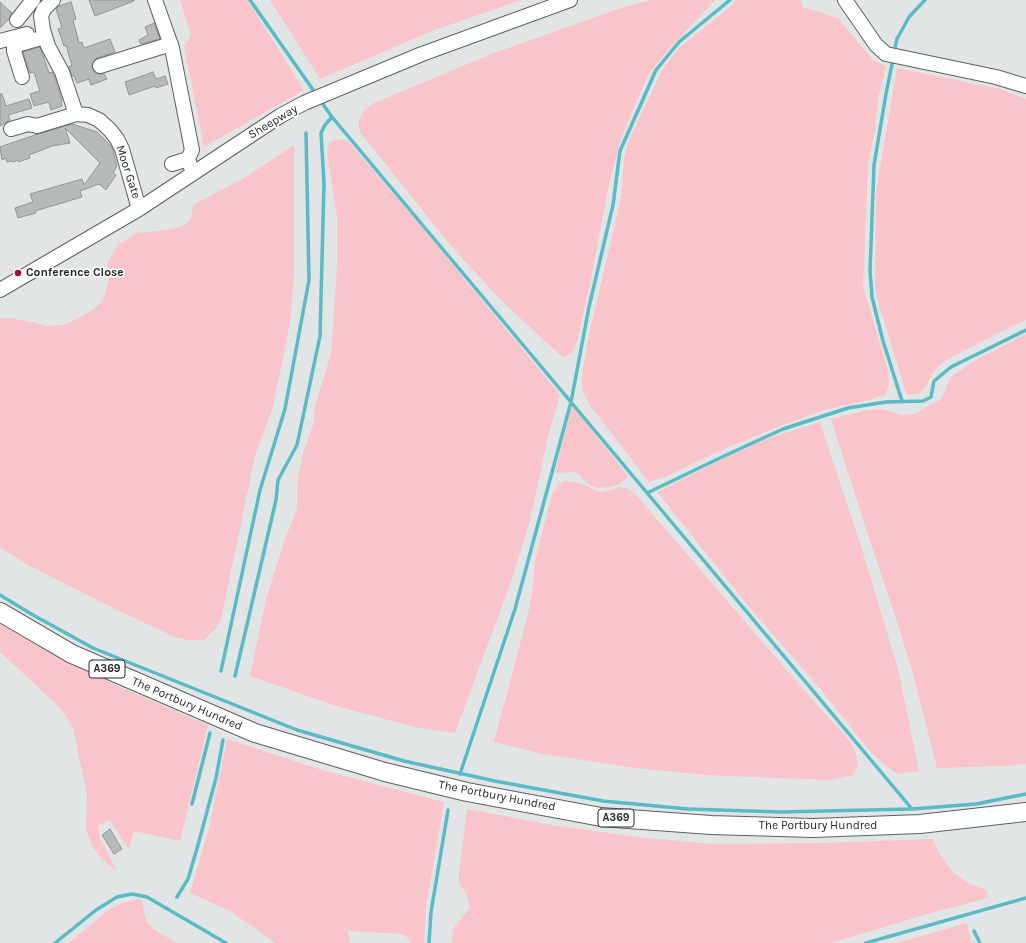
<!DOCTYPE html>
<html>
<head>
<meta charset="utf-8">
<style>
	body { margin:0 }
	canvas { display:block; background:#e1e5e6 }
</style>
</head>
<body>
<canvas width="1026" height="943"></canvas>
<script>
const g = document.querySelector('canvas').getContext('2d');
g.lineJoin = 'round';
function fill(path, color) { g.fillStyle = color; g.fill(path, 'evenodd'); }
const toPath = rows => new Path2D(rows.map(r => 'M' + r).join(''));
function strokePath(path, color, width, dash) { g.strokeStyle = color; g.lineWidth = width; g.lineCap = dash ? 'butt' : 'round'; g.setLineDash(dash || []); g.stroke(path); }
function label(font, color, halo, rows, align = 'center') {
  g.font = font + ' Karla,sans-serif'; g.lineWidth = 3.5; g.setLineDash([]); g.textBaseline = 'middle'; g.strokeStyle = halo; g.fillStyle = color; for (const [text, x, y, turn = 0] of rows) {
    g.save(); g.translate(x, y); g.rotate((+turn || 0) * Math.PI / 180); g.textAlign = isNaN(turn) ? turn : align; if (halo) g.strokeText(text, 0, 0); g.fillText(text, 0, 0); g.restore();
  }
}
const green = toPath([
	[180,0,247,0,304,90,204,147,184,47,191,35],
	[270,0,521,0,432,31,320,79],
	[651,0,715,0,672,45,650,72,634,107,621,139,609,184,589,289,576,345,572,353,564,357,561,356,502,301,452,247,360,132,359,126,359,119,364,111,374,103,494,53,621,8],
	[736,0,801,0,803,7,838,18,873,60,886,66,878,98,875,131,868,163,863,286,888,370,889,386,885,395,869,400,824,410,783,425,719,451,667,476,649,482,589,404,582,389,582,374,590,330,617,216,622,191,624,159,628,142,662,70,679,48,731,6],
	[897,68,1000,89,1026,99,1026,320,1004,330,944,361,934,371,926,385,920,393,909,395,906,393,889,337,878,302,875,286,876,192],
	[341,139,348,141,420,225,560,395,548,437,530,521,511,582,455,733,418,728,333,705,250,676,266,599,285,539,297,509,297,484,303,454,314,422,315,406,331,354,337,266,337,216,327,154,329,144,333,141],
	[294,145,294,276,291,315,283,359,272,410,255,456,221,620,217,627,204,640,190,640,177,638,113,608,30,566,0,548,0,319,10,318,32,322,46,326,65,325,93,310,103,301,108,282,108,263,112,254,118,245,137,233,173,229,185,225,191,218,193,205,244,178],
	[1026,334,1026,764,1006,766,937,768,912,670,897,622,867,532,831,419,868,410,882,409,902,415,915,414,941,399,951,377,972,362],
	[572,406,629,477,619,484,609,487,598,488,590,485,583,480,580,475,574,472,555,473],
	[820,422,861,546,898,669,919,771,898,774,884,765,871,752,818,686,751,609,657,492,733,454,769,438],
	[564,481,580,483,600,492,611,490,619,487,627,488,636,495,816,704,851,742,855,751,858,765,854,775,829,780,705,775,635,768,543,754,494,742,528,614,533,587,535,561,552,494,558,485],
	[0,621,113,684,208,725,180,841,134,831,129,849,109,820,98,826,100,838,117,871,104,861,93,848,86,829,87,794,73,728,66,716,56,704,0,652],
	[227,739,322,770,444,802,426,908,424,943,411,943,407,937,402,934,348,931,350,943,275,943,230,911,190,893,209,828],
	[467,809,552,825,645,838,715,844,820,843,933,839,939,853,953,872,968,883,986,890,988,898,924,915,831,943,452,943,453,929,470,908,467,896,459,882,459,873],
	[138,899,142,900,145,917,148,923,153,929,177,943,69,943,108,910,120,904],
	[967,923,971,943,896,943]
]);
const stream = toPath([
	[250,0,316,94],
	[894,53,897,39,909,17,925,0],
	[893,59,886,94,874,165,870,271,872,297,883,341,902,401],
	[320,100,332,117,912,809],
	[647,493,722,457,783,429,848,408,886,402,923,401,931,397,934,381,951,367,1026,330],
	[0,595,33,615,93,648,297,730,404,761,495,781,603,801,688,809,780,812,912,809,976,804,1026,794],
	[221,671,260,490,285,409,309,280,306,133],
	[235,676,276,500,278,480,297,445,320,336,324,183,321,133,325,125,332,117],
	[460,774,515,609,571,402,589,307,613,205,620,151,656,70,679,42,730,0],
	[192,804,210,733],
	[177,897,188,879,198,845,216,778,223,740],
	[974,931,980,943],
	[55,943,96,910,117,897,132,894,147,897,226,943],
	[429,943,431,912,448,810],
	[866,943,1026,898]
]);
const building = toPath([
	[89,0,134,0,134,1,95,16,89,0],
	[0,2,12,13,9,19,0,28,0,2],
	[71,2,76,19,73,20,79,43,82,42,84,48,110,39,115,52,97,58,94,61,92,65,94,72,99,74,104,74,107,79,91,85,89,79,77,83,74,76,72,76,69,66,72,66,66,45,64,46,58,29,62,28,56,9,59,6,71,2],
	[154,23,160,39,141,44,139,40,148,35,145,27,154,23],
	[40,47,49,73,52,72,54,75,62,100,61,101,62,106,51,110,49,102,34,106,30,94,40,91,34,72,30,73,23,52,40,47],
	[153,72,156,79,165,76,168,84,156,88,155,86,129,95,125,82,153,72],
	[0,94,2,94,6,106,29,99,32,108,8,115,10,120,0,126,0,94],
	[72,124,97,132,112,147,117,166,113,173,116,175,106,190,99,184,80,191,82,197,35,211,36,213,18,218,15,208,33,202,30,194,82,179,84,185,100,163,65,128,70,143,52,146,42,150,29,155,30,158,18,162,18,160,13,162,12,161,7,162,6,158,2,160,0,147,38,134,72,124],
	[110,829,122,849,114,854,102,835,110,829]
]);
const minor = toPath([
	[53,0,44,9,41,16,43,30,48,46,62,72,76,114,88,115,99,120,110,130,117,139,122,149,139,209],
	[155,0,172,48,192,150,188,159,193,173],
	[845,0,876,45,886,54,996,77,1026,86],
	[17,20,33,0],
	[0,41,27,34],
	[100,66,171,44],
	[22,77,14,51,14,48,20,44,45,37],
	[11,129,28,124,37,126,76,114],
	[172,164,188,159],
	[0,290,139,209,280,116,304,103,422,54,570,0]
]);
const major = toPath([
	[0,612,72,654,255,733,385,772,467,792,601,817,711,825,813,828,920,824,1026,812]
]);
const markers = [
	[18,273,4,"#a50b3c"]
];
const shields = [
	[107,669,36],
	[616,818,36]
];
const shieldNames = [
	["A369",107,669],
	["A369",616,818]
];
const streetNames = [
	["Sheepway",273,122,-31],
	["Moor Gate",128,172,72],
	["The Portbury Hundred",187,704,23],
	["The Portbury Hundred",497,796,11],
	["The Portbury Hundred",818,826]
];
const poiNames = [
	["Conference Close",26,273]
];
fill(green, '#fac5ca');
strokePath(stream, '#5abbc4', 3.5);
fill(building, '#b6baba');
strokePath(building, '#919596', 1);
strokePath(minor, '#5c6060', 16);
strokePath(major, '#5c6060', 20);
strokePath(minor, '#fff', 14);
strokePath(major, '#fff', 18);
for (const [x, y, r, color] of markers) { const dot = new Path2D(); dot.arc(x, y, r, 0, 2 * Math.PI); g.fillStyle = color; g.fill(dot); strokePath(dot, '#fff', 1.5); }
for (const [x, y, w] of shields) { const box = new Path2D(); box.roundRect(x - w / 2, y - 9, w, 18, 3); g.fillStyle = '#fff'; g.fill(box); strokePath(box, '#262828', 1); }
label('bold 11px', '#262828', null, shieldNames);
label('12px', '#262828', '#fff', streetNames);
label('bold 12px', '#262828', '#fff', poiNames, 'left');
</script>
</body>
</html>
